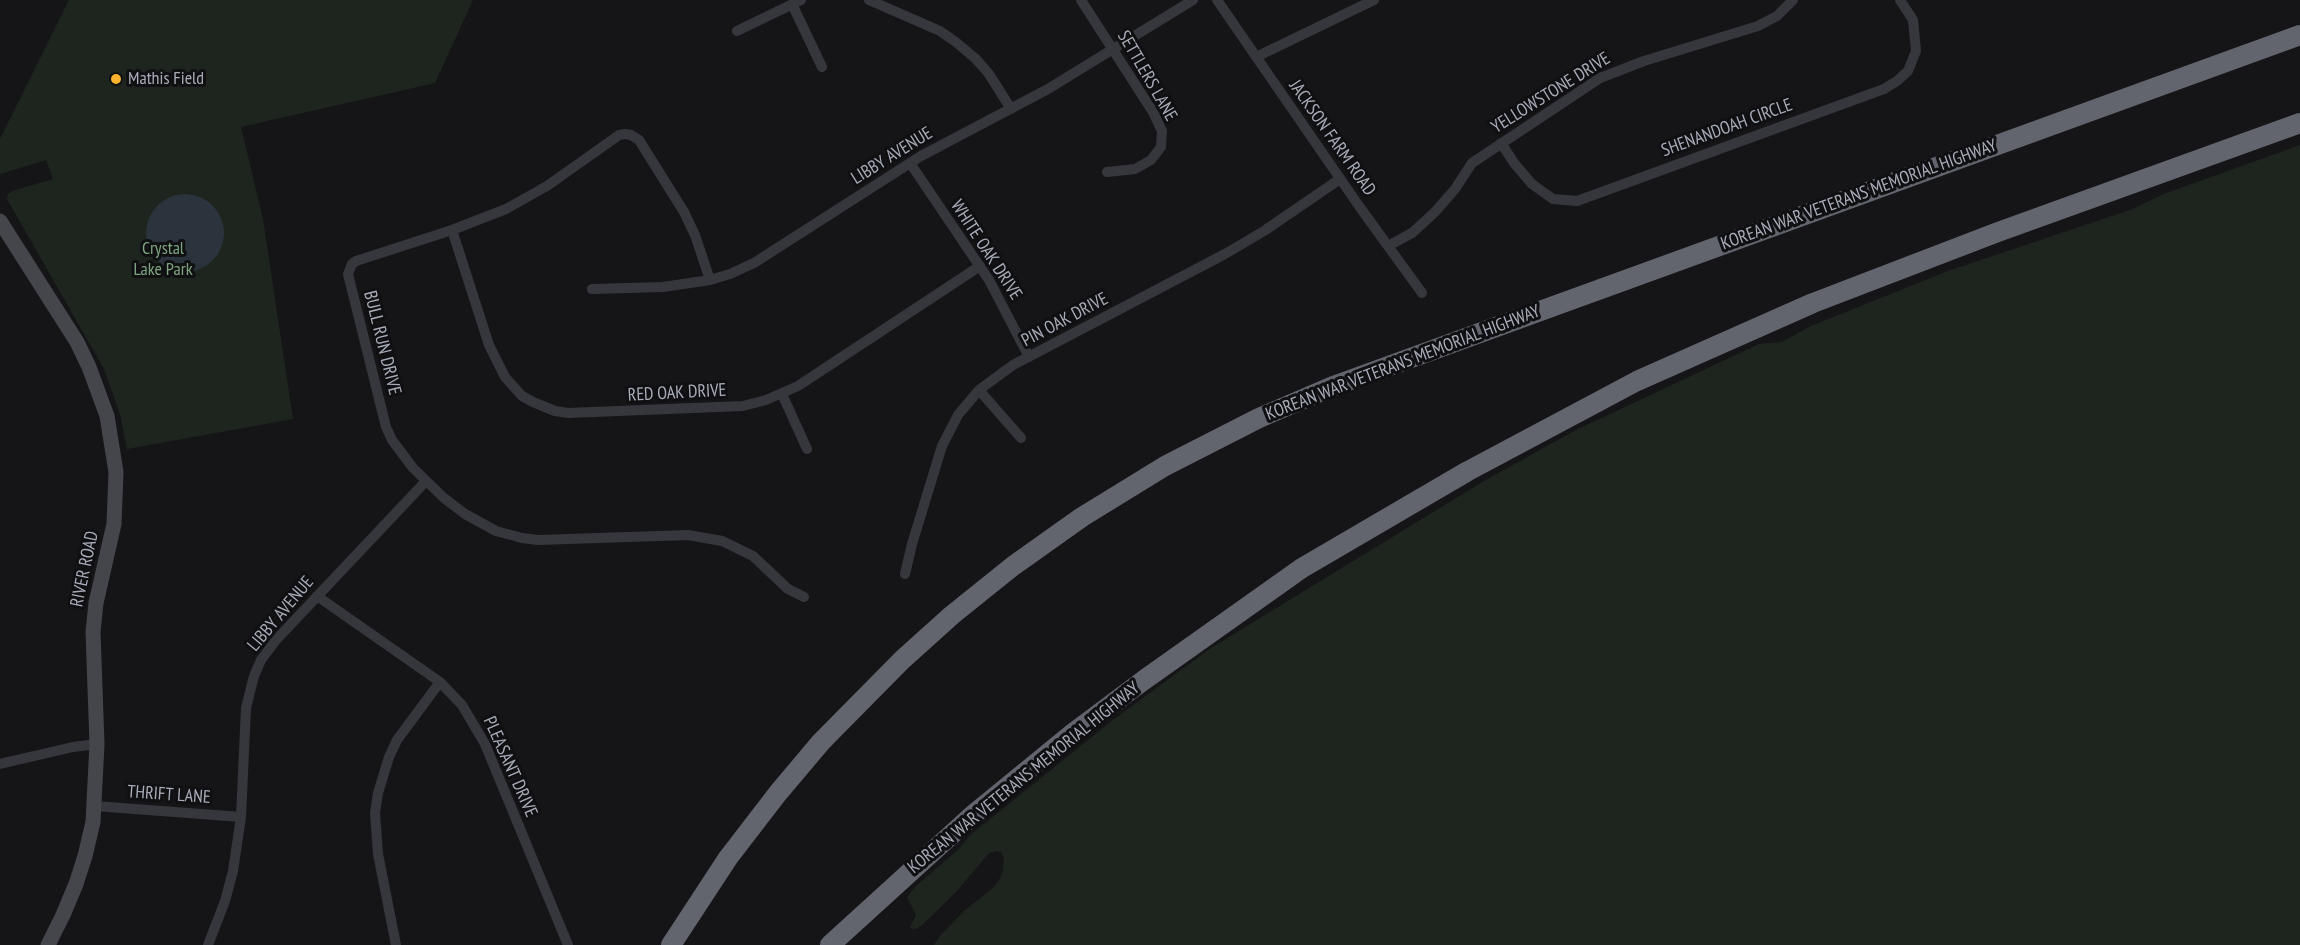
<!DOCTYPE html>
<html>
<head>
<meta charset="utf-8">
<style>
	body { margin:0 }
	canvas { display:block; background:#151517 }
</style>
</head>
<body>
<canvas width="2300" height="945"></canvas>
<script>
const g = document.querySelector('canvas').getContext('2d');
g.lineJoin = 'round';
function fill(path, color) { g.fillStyle = color; g.fill(path, 'evenodd'); }
const toPath = rows => new Path2D(rows.map(r => 'M' + r).join(''));
function strokePath(path, color, width, dash) { g.strokeStyle = color; g.lineWidth = width; g.lineCap = dash ? 'butt' : 'round'; g.setLineDash(dash || []); g.stroke(path); }
function label(font, color, halo, rows, align = 'center') {
  g.font = font + ' "PT Sans Narrow",sans-serif'; g.lineWidth = 6; g.setLineDash([]); g.textBaseline = 'middle'; g.strokeStyle = halo; g.fillStyle = color; for (const [text, x, y, turn = 0] of rows) {
    g.save(); g.translate(x, y); g.rotate((+turn || 0) * Math.PI / 180); g.textAlign = isNaN(turn) ? turn : align; if (halo) g.strokeText(text, 0, 0); g.fillText(text, 0, 0); g.restore();
  }
}
const green = toPath([
	[69,0,473,0,435,83,241,127,263,219,293,419,127,449,120,414,104,369,7,199,8,194,12,191,53,179,46,160,0,174,0,139],
	[2300,145,2300,945,934,945,939,937,964,911,994,887,999,880,1003,871,1004,859,1001,852,997,851,989,853,956,892,921,926,915,929,910,928,916,915,907,897,916,886,959,849,969,836,1113,720,1211,648,1484,481,1576,430,1759,344,1782,342,1811,326,1948,271,2130,210,2164,194]
]);
const water = toPath([
	'146 233a39 39 0 1 1 78 0a39 39 0 1 1-78 0Z'
]);
const street = toPath([
	[869,0,940,31,957,43,976,59,989,74,1011,109],
	[1081,0,1153,112,1162,131,1161,147,1151,160,1135,169,1107,172],
	[1217,0,1359,206,1422,293],
	[792,4,822,67],
	[737,31,801,0],
	[1256,57,1374,0],
	[1501,143,1514,163,1532,184,1553,199,1577,201,1884,89,1897,81,1908,71,1916,51,1913,20,1900,0],
	[910,163,989,280,1029,357],
	[452,230,489,345,505,377,522,396,533,402,555,411,568,413,743,406,766,400,798,386,980,266],
	[1388,246,1412,233,1435,212,1455,189,1472,163,1600,78,1644,61,1758,26,1777,16,1793,0],
	[710,280,695,235,684,212,639,140,631,135,625,134,619,135,547,186,506,209,452,230,356,261,352,264,348,274,386,427,392,440,413,468,444,498,465,514,496,531,522,538,538,540,688,535,722,541,753,556,788,589,804,597],
	[592,289,663,287,710,280,730,274,754,263,921,156,1048,89,1193,0],
	[979,390,1021,438],
	[782,394,807,449],
	[905,574,912,544,942,446,958,415,979,390,1013,365,1225,254,1264,231,1340,179],
	[317,596,440,682,462,705,485,744,568,945],
	[0,764,73,747,97,744],
	[95,806,241,817],
	[208,945,225,901,233,871,241,817,246,708,254,676,261,660,276,640,426,481],
	[396,945,378,854,375,813,378,793,389,757,397,740,440,682]
]);
const secondary = toPath([
	[0,221,77,342,89,367,107,416,116,472,114,524,96,603,93,632,97,744,93,822,85,856,76,884,63,915,48,945]
]);
const highway = toPath([
	[671,945,728,858,778,793,821,742,902,660,952,615,1013,566,1082,517,1165,466,1259,418,1331,387,2300,35],
	[830,945,974,814,1073,733,1144,680,1302,568,1468,471,1637,381,1813,303,1998,232,2300,123]
]);
const markers = [
	[116,79,6,"#f9b32c"]
];
const streetNames = [
	["SETTLERS LANE",1147,76,60],
	["YELLOWSTONE DRIVE",1551,93,-32],
	["SHENANDOAH CIRCLE",1727,128,-20],
	["JACKSON FARM ROAD",1332,138,55],
	["LIBBY AVENUE",892,156,-32],
	["KOREAN WAR VETERANS MEMORIAL HIGHWAY",1859,195,-20],
	["WHITE OAK DRIVE",986,250,57],
	["PIN OAK DRIVE",1065,320,-28],
	["BULL RUN DRIVE",382,343,76],
	["KOREAN WAR VETERANS MEMORIAL HIGHWAY",1403,363,-21],
	["RED OAK DRIVE",677,393,-3],
	["RIVER ROAD",85,569,-78],
	["LIBBY AVENUE",281,614,-50],
	["PLEASANT DRIVE",510,767,66],
	["KOREAN WAR VETERANS MEMORIAL HIGHWAY",1024,778,-39],
	["THRIFT LANE",169,795,4]
];
const poiNames = [
	["Mathis Field",128,79]
];
const parkNames = [
	["Crystal",163,249],
	["Lake Park",163,270]
];
fill(green, '#1d251e');
fill(water, '#2b343c');
strokePath(street, '#36373c', 10);
strokePath(secondary, '#44464c', 15);
strokePath(highway, '#62656e', 20);
for (const [x, y, r, color] of markers) { const dot = new Path2D(); dot.arc(x, y, r, 0, 2 * Math.PI); g.fillStyle = color; g.fill(dot); strokePath(dot, '#101012', 2); }
label('18px', '#a7acb8', '#101012', streetNames);
label('18px', '#a7acb8', '#101012', poiNames, 'left');
label('18px', '#7da47f', '#101012', parkNames);
</script>
</body>
</html>
